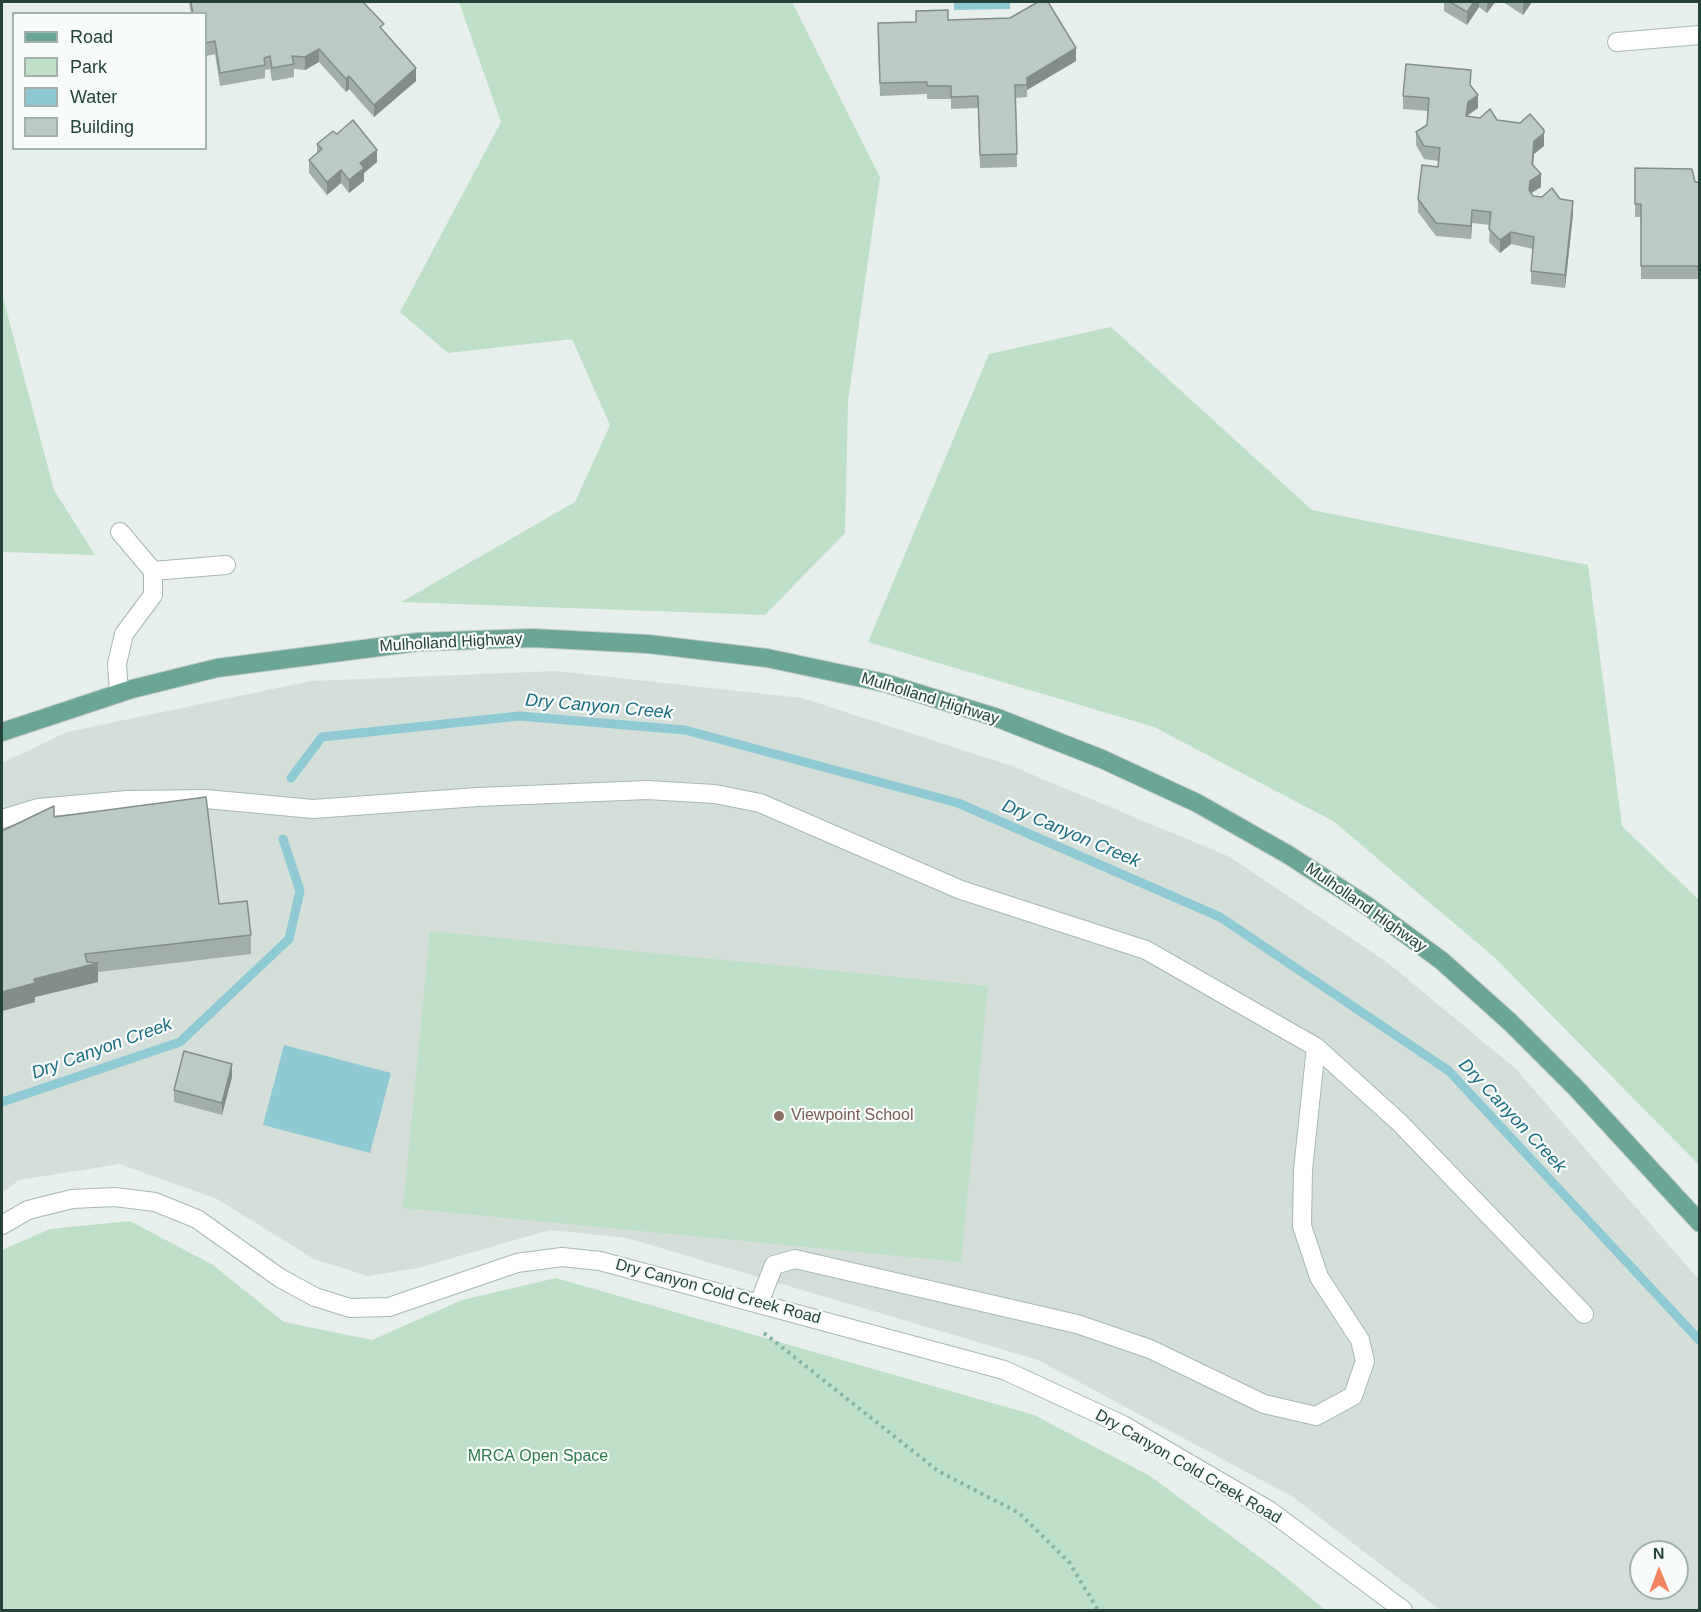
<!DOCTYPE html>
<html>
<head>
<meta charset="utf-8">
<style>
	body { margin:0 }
	#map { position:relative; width:1701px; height:1612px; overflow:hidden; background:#e6efeb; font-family:Helvetica,sans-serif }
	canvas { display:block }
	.frame { position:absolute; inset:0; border:3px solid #24423a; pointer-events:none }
	.legend { position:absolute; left:12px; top:12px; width:195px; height:138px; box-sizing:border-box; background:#f7fbf9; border:2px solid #a3b1ad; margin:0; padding:8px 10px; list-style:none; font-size:18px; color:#24423a }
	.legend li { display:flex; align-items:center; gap:12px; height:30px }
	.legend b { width:30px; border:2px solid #a3b1ad }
	.north { position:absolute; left:1629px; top:1540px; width:60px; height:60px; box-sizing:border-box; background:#f7fbf9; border:2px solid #a3b1ad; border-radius:50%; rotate:359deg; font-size:16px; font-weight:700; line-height:24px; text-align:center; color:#24423a }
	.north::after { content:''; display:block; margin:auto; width:21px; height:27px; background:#f4845f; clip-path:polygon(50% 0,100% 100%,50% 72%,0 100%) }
</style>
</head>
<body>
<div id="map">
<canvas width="1701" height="1612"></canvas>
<div class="frame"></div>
<ul class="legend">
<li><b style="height:8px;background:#6aa596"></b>Road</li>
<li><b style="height:16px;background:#bfe0c8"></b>Park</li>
<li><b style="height:16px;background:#8ec9d4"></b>Water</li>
<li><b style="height:16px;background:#bbcac4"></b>Building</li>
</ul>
<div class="north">N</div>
</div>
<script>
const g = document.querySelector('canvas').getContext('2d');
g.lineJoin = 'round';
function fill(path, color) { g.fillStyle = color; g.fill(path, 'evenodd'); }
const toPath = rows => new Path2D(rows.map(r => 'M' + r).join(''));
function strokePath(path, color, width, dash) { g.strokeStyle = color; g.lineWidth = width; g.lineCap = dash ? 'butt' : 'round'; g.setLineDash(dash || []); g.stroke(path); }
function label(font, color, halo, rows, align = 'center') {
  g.font = font + ' Helvetica,sans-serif'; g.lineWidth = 4.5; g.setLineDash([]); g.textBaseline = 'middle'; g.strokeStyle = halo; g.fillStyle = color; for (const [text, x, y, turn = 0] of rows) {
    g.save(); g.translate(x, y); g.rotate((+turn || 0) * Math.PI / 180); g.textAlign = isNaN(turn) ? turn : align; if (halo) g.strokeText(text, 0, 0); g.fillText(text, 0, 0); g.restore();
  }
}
const built = toPath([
	[556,671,802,698,1009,765,1230,857,1388,963,1515,1068,1699,1280,1699,1610,1440,1610,1293,1497,1038,1360,627,1238,550,1230,418,1268,368,1276,314,1259,217,1199,120,1164,19,1180,2,1193,2,763,67,732,311,681],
	[1641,1552,1677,1552,1677,1588,1641,1588]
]);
const green = toPath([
	[459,2,792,2,880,177,848,401,845,533,765,615,401,602,575,502,610,425,572,339,448,353,400,312,501,122],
	[2,294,54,490,95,555,2,552],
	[1111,327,1312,510,1588,565,1622,826,1699,900,1699,1165,1495,958,1333,821,1154,727,868,642,989,354],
	[430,931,988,986,961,1262,403,1208],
	[130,1221,213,1265,284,1322,372,1340,462,1300,556,1278,1034,1415,1150,1476,1281,1573,1325,1610,2,1610,2,1250,50,1229]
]);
const water = toPath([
	[947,2,1014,2,1010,2,1010,9,954,10,954,2],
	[284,1045,391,1073,370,1153,263,1125]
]);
const stream = toPath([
	[291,778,322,737,519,716,685,730,958,803,1220,917,1449,1071,1700,1341],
	[2,1102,180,1042,289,939,300,891,283,839]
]);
const path = toPath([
	[764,1333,938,1471,1019,1513,1069,1562,1098,1610]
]);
const minor = toPath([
	[1617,42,1700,35],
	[153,571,226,565],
	[119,693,117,664,124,634,153,595,153,571,120,532],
	[2,819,38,808,127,800,206,799,313,809,478,797,647,790,715,794,760,803,961,890,1146,950,1316,1047,1400,1123,1584,1314],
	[2,1225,28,1210,72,1199,115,1197,155,1202,197,1219,280,1278,315,1297,350,1308,389,1307,517,1263,562,1257,600,1261,1004,1370,1123,1425,1270,1511,1403,1610],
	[759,1303,774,1265,795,1259,1077,1324,1150,1349,1264,1404,1316,1416,1353,1396,1365,1361,1360,1340,1319,1277,1302,1226,1303,1170,1316,1047]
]);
const major = toPath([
	[2,732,132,689,217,668,418,642,533,638,648,644,767,658,885,683,995,717,1102,759,1197,803,1287,854,1366,905,1442,961,1511,1023,1576,1088,1700,1223]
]);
const wall = toPath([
	[189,2,363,2,416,81,374,117,349,89,346,92,319,62,305,70,294,69,294,77,272,81,270,69,265,70,265,78,220,86,215,54,206,56,206,14,191,14],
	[1444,2,1495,2,1487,13,1479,7,1467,25,1444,11],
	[1503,2,1532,2,1523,15],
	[948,20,1076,61,1027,90,1027,97,1016,98,1017,167,980,168,978,108,951,109,951,99,927,99,927,94,880,96,878,36,916,22],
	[1471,87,1478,108,1468,115,1468,116,1497,120,1544,146,1534,154,1533,165,1541,187,1531,193,1533,196,1560,199,1573,214,1565,288,1531,284,1531,271,1533,249,1511,244,1500,253,1489,242,1490,225,1472,223,1471,239,1436,236,1418,212,1418,199,1438,167,1438,161,1424,159,1416,145,1416,132,1427,125,1428,111,1403,109,1403,96],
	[317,144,377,162,364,173,364,181,349,193,341,183,327,195,309,173,309,160,317,153],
	[1635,168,1695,182,1700,182,1700,279,1641,279,1641,217,1635,217],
	[54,817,219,904,251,935,251,954,98,972,98,982,35,997,35,1002,2,1011],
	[232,1077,222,1115,174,1102,174,1090]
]);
const shadedWall = toPath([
	[1474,2,1479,2,1479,7,1467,25,1467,12],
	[1487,2,1495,2,1487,13],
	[1523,2,1532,2,1523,15],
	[1076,48,1076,61,1027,90,1027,78],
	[319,49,319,62,305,70,305,57],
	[416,68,416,81,374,117,374,105],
	[349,76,349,89,346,92,346,79],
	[1478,95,1478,108,1468,115,1466,129,1468,102],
	[1544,133,1544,146,1534,154,1532,177,1532,164,1534,141],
	[377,150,377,162,364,173,364,181,349,193,349,180,360,163],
	[341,170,341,183,327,195,327,182],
	[1541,174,1541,187,1530,194,1529,190,1530,181],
	[1573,201,1573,214,1565,288,1565,275],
	[1472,210,1472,223,1471,239,1471,226],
	[1511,232,1511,244,1500,253,1500,240],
	[98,963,98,982,35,997,35,1002,2,1011,2,992,34,979],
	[232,1064,232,1077,222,1115,222,1103]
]);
const building = toPath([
	[191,2,363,2,384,24,380,27,416,68,374,105,349,76,346,79,319,49,305,57,292,56,294,64,272,68,270,56,264,58,265,65,220,73,215,41,206,43,206,14,193,14,191,2],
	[1038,2,1048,2,1076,48,1027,78,1027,85,1015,85,1017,154,980,155,978,96,951,97,951,86,927,86,927,82,880,83,878,23,916,22,916,11,948,10,948,20,1010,18,1038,2],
	[1450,2,1474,2,1467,12,1450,2],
	[1406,64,1471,70,1470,85,1478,95,1468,102,1466,116,1480,118,1490,109,1497,120,1520,123,1530,114,1544,130,1544,133,1534,141,1532,164,1541,174,1530,181,1529,190,1533,196,1542,197,1552,188,1560,199,1573,201,1565,275,1531,271,1534,237,1511,232,1500,240,1489,229,1491,212,1472,210,1471,226,1436,223,1418,199,1422,165,1438,167,1440,148,1424,146,1416,132,1427,125,1429,98,1403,96,1406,64],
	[353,120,377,150,360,163,364,168,349,180,341,170,327,182,309,160,322,149,317,144,333,131,337,134,353,120],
	[1635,168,1692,169,1695,182,1700,182,1700,266,1641,266,1641,204,1635,204,1635,168],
	[206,797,219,904,247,901,251,935,85,954,87,962,98,963,34,979,35,983,2,992,2,831,54,806,54,817,206,797],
	[184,1051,232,1064,222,1103,174,1090,184,1051]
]);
const markers = [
	[779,1116,6,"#8d6e63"]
];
const streetNames = [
	["Mulholland Highway",451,643,-3],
	["Mulholland Highway",930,699,17],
	["Mulholland Highway",1366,908,35],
	["Dry Canyon Cold Creek Road",718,1292,15],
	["Dry Canyon Cold Creek Road",1188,1467,30]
];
const educationNames = [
	["Viewpoint School",791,1116]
];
const parkNames = [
	["MRCA Open Space",538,1457]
];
const waterNames = [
	["Dry Canyon Creek",599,707,5],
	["Dry Canyon Creek",1071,834,23],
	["Dry Canyon Creek",102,1049,-20],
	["Dry Canyon Creek",1512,1116,47]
];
fill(built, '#d4dfda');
fill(green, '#bfe0c8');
fill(water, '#8ec9d4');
strokePath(stream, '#8ec9d4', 9);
strokePath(minor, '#a8b8b2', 20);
strokePath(major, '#c2cac8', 20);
strokePath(path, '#86b3a5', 4, [3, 4.5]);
strokePath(minor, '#fff', 18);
strokePath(major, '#6aa596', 18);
fill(wall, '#a1aea9');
fill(shadedWall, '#838d89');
fill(building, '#bbcac4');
strokePath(building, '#838d89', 1.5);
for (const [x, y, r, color] of markers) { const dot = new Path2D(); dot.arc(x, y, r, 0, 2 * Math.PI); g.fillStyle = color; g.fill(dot); strokePath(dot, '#f7fbf9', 2); }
label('16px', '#24423a', '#f7fbf9', streetNames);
label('16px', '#785e54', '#f7fbf9', educationNames, 'left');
label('16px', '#2d7a4b', '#f7fbf9', parkNames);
label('italic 18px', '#1c6f80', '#f7fbf9', waterNames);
</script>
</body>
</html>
